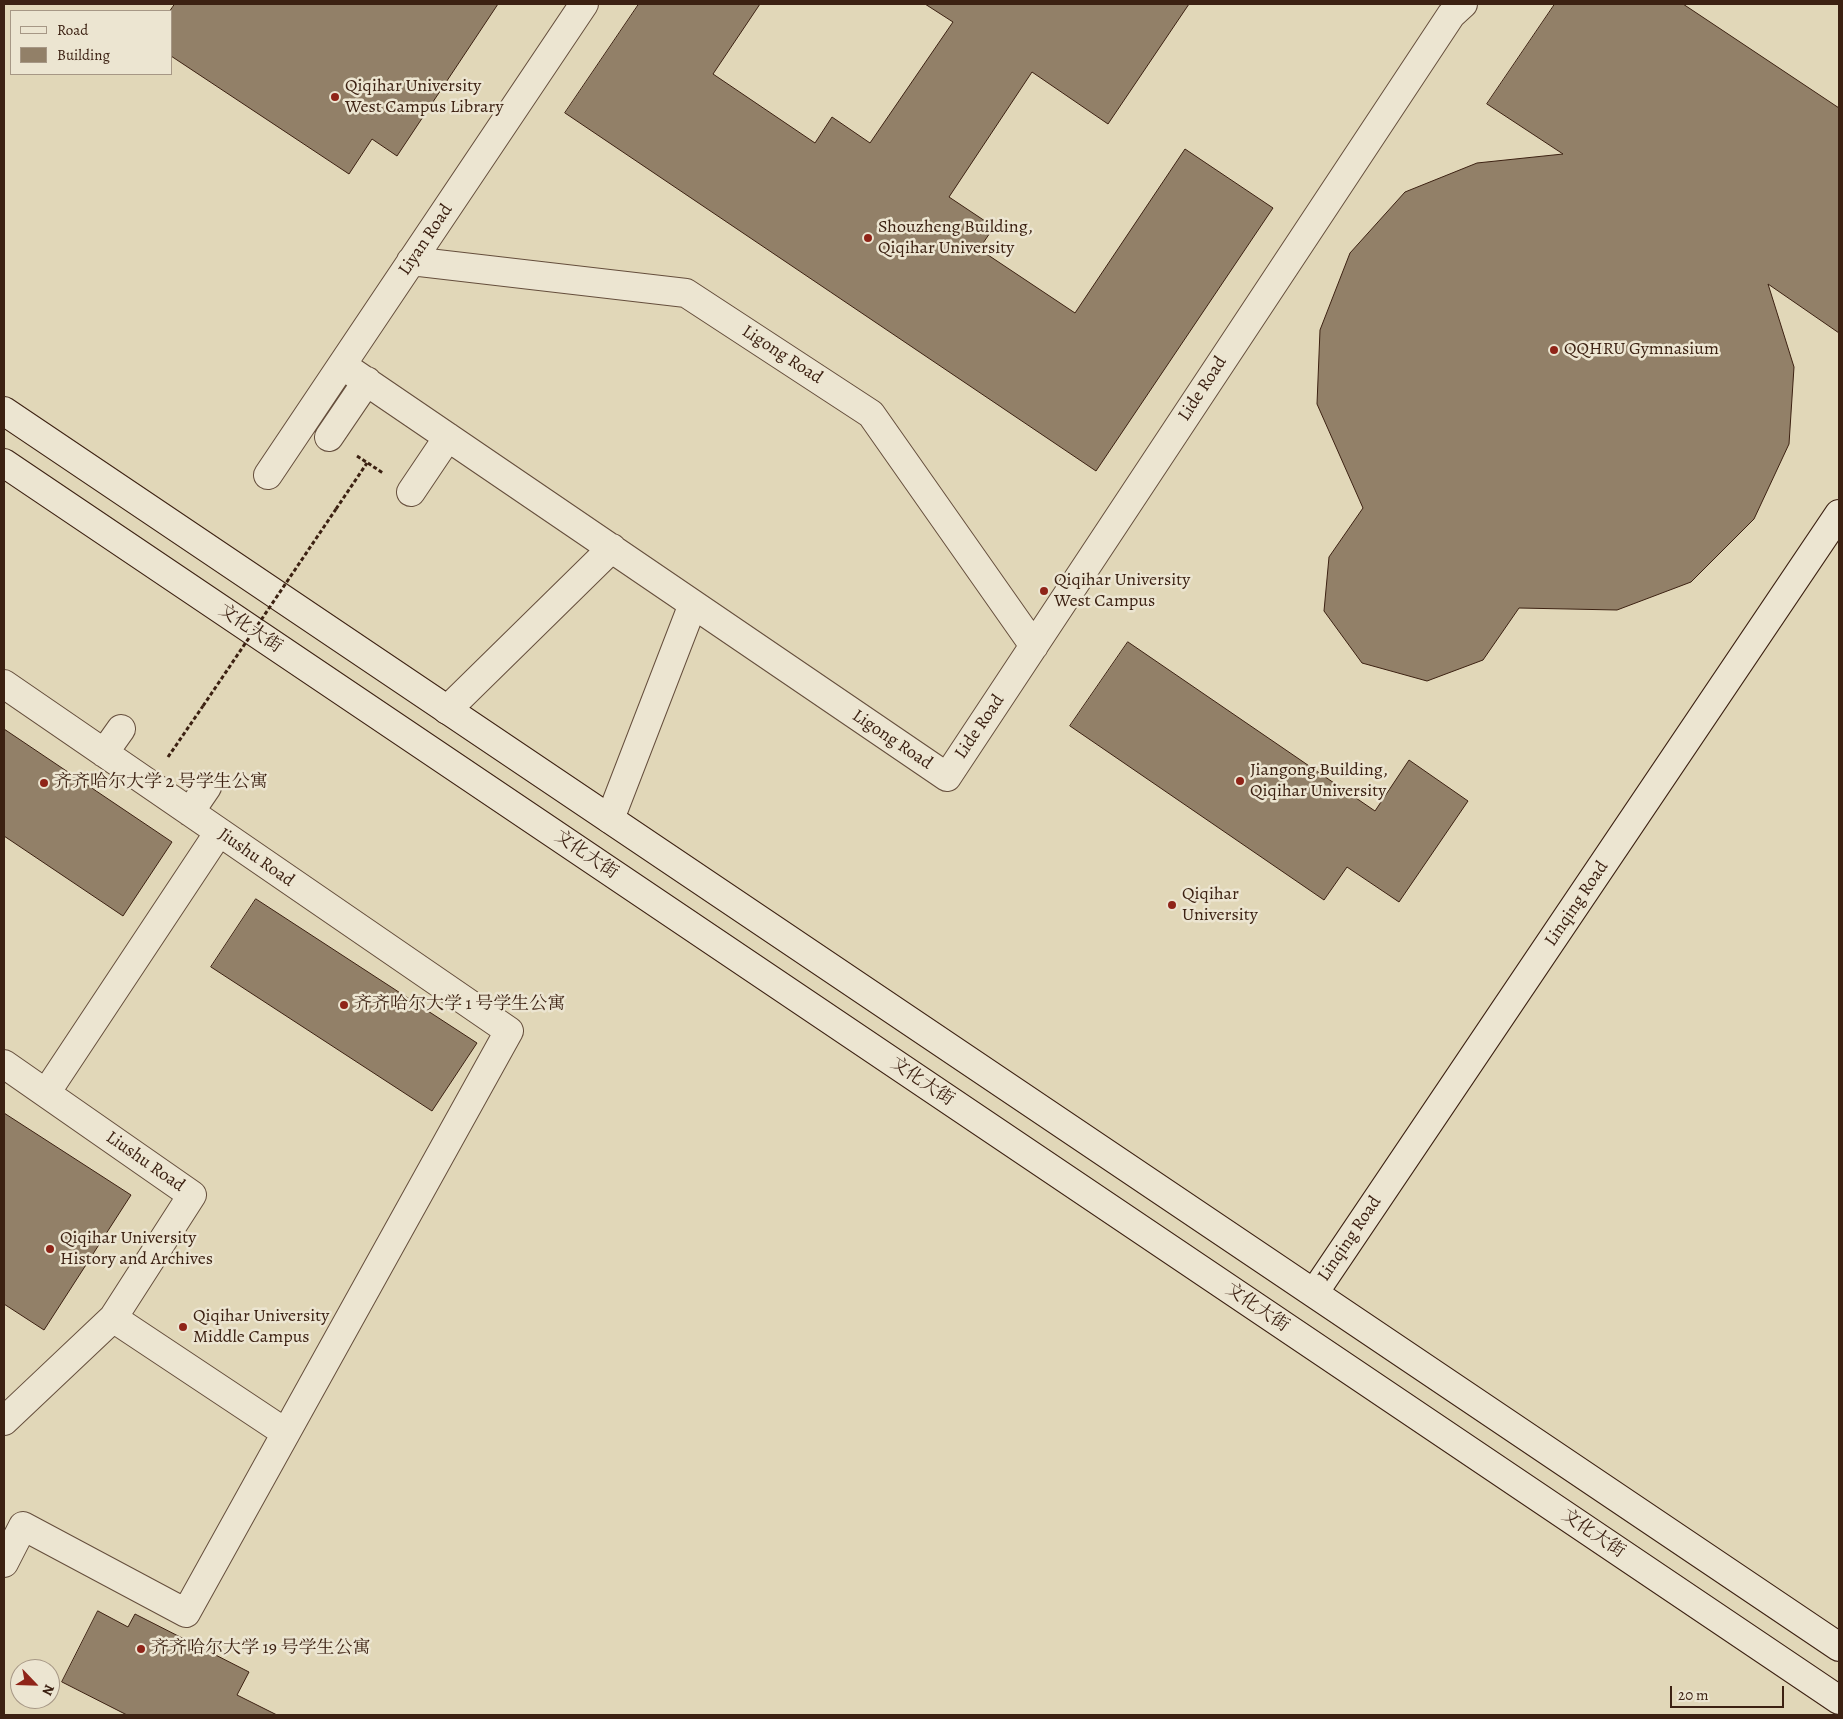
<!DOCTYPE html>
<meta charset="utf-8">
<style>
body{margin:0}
#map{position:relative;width:1843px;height:1719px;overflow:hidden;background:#e1d7b8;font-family:Alegreya,serif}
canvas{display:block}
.frame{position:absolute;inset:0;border:5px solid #3c2112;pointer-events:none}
.legend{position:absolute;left:10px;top:10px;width:162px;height:65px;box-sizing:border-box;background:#ece5d1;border:1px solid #a69785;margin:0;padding:6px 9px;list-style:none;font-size:15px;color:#3c2112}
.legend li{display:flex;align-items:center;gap:10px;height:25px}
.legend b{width:25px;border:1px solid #a69785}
.north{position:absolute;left:10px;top:1659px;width:50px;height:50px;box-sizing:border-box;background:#ece5d1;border:1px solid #a69785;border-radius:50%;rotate:114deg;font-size:14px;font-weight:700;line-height:20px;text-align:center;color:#3c2112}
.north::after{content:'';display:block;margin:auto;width:18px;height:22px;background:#8f2418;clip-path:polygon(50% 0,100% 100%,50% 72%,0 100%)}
.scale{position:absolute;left:1670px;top:1686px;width:114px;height:22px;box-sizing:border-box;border:2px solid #3c2112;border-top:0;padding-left:6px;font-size:15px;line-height:18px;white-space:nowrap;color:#3c2112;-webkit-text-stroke:4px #ece5d1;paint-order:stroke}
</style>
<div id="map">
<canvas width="1843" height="1719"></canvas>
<div class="frame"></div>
<ul class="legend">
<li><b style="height:6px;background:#ece5d1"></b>Road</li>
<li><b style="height:14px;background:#928068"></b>Building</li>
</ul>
<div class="north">N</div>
<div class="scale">20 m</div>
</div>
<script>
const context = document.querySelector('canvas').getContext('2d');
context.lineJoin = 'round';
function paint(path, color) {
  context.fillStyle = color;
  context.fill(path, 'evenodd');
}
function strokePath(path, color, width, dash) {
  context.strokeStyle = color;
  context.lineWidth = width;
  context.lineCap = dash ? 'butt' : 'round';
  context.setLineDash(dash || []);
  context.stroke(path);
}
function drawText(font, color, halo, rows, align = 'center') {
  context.font = font + ' Alegreya,"Noto Serif SC",serif';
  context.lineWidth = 5;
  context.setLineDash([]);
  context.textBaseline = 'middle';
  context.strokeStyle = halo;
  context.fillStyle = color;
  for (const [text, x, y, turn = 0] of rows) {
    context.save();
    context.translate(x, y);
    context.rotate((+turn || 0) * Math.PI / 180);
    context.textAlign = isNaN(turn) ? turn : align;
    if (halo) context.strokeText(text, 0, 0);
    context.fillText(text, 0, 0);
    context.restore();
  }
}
const building = new Path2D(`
 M175 4H498L397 156 372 139 349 174 171 56 170 11Z
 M639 4H760L713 74 815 143 832 117 870 143 953 22 925 4H1189L1108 124 1032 72 949 197 994 227 979 249 1075 313 1185 149 1273 208 1096 471 565 113Z
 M1555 4H1683L1839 108V333L1768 284 1794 367 1789 444 1754 519 1691 582 1617 610 1519 608 1483 660 1427 681 1362 663 1324 611 1329 557 1363 508 1317 404 1320 330 1350 253 1405 192 1477 163 1563 154 1487 104Z
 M1128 642 1375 811 1409 760 1468 801 1399 902 1347 867 1324 900 1070 726Z
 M4 729 172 842 123 916 4 836Z
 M256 899 477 1043 432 1111 211 967Z
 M4 1113 131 1195 44 1330 4 1304Z
 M98 1611 128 1627 135 1614 249 1672 237 1695 277 1715H127L62 1682Z`);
const path = new Path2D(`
 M357 456 383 473
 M336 509 367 463
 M168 757 203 706`);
const street = new Path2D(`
 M411 261 686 293 871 414 1034 646
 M342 365 947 777 1451 15 1463 4
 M329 437 367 381
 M268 475 584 4
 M411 492 448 437
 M4 684 509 1031 186 1613 23 1526 4 1563
 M447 710 612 548
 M104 753 121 729
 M190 812 207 787
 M610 819 693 604
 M4 1064 192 1195 113 1318 286 1433
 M46 1093 219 832
 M4 1421 113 1318`);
const secondary = new Path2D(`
 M4 411 1839 1647
 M4 463 1839 1700
 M1314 1293 1839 514`);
const pathBridge = new Path2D(`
 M203 706 336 509`);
const markers = [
 [335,97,5,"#8f2418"],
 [868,238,5,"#8f2418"],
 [1554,350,5,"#8f2418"],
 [1044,591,5,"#8f2418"],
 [1240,781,5,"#8f2418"],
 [44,783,5,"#8f2418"],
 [1172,905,5,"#8f2418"],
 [344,1005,5,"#8f2418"],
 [50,1249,5,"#8f2418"],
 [183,1327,5,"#8f2418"],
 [141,1649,5,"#8f2418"]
];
const poiNames = [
 ["Qiqihar University",345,87],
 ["West Campus Library",345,108],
 ["Shouzheng Building,",878,228],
 ["Qiqihar University",878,249],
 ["QQHRU Gymnasium",1564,350],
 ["Qiqihar University",1054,581],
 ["West Campus",1054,602],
 ["Jiangong Building,",1250,771],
 ["Qiqihar University",1250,792],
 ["齐齐哈尔大学 2 号学生公寓",54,783],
 ["Qiqihar",1182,895],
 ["University",1182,916],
 ["齐齐哈尔大学 1 号学生公寓",354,1005],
 ["Qiqihar University",60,1239],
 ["History and Archives",60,1260],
 ["Qiqihar University",193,1317],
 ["Middle Campus",193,1338],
 ["齐齐哈尔大学 19 号学生公寓",151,1649]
];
const streetNames = [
 ["Liyan Road",426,240,-56],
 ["Ligong Road",782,355,33],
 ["Lide Road",1203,389,-57],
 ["文化大街",250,629,34],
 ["Lide Road",980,727,-56],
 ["Ligong Road",892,740,34],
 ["文化大街",586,855,34],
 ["Jiushu Road",256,858,35],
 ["Linqing Road",1577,904,-56],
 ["文化大街",922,1082,34],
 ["Liushu Road",145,1162,35],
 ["Linqing Road",1350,1239,-56],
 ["文化大街",1257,1308,34],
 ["文化大街",1593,1534,34]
];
paint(building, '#928068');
strokePath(building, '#3c2112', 1);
strokePath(street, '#654e3c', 30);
strokePath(secondary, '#3c2112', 30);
strokePath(path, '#3c2112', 3, [4, 2.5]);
strokePath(street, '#ece5d1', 28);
strokePath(secondary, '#ece5d1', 28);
strokePath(pathBridge, '#3c2112', 3, [4, 2.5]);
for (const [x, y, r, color] of markers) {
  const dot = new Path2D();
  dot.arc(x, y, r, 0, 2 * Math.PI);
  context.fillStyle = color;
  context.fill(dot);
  strokePath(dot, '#ece5d1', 2);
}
drawText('18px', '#3c2112', '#ece5d1', poiNames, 'left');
drawText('18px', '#3c2112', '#ece5d1', streetNames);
</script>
